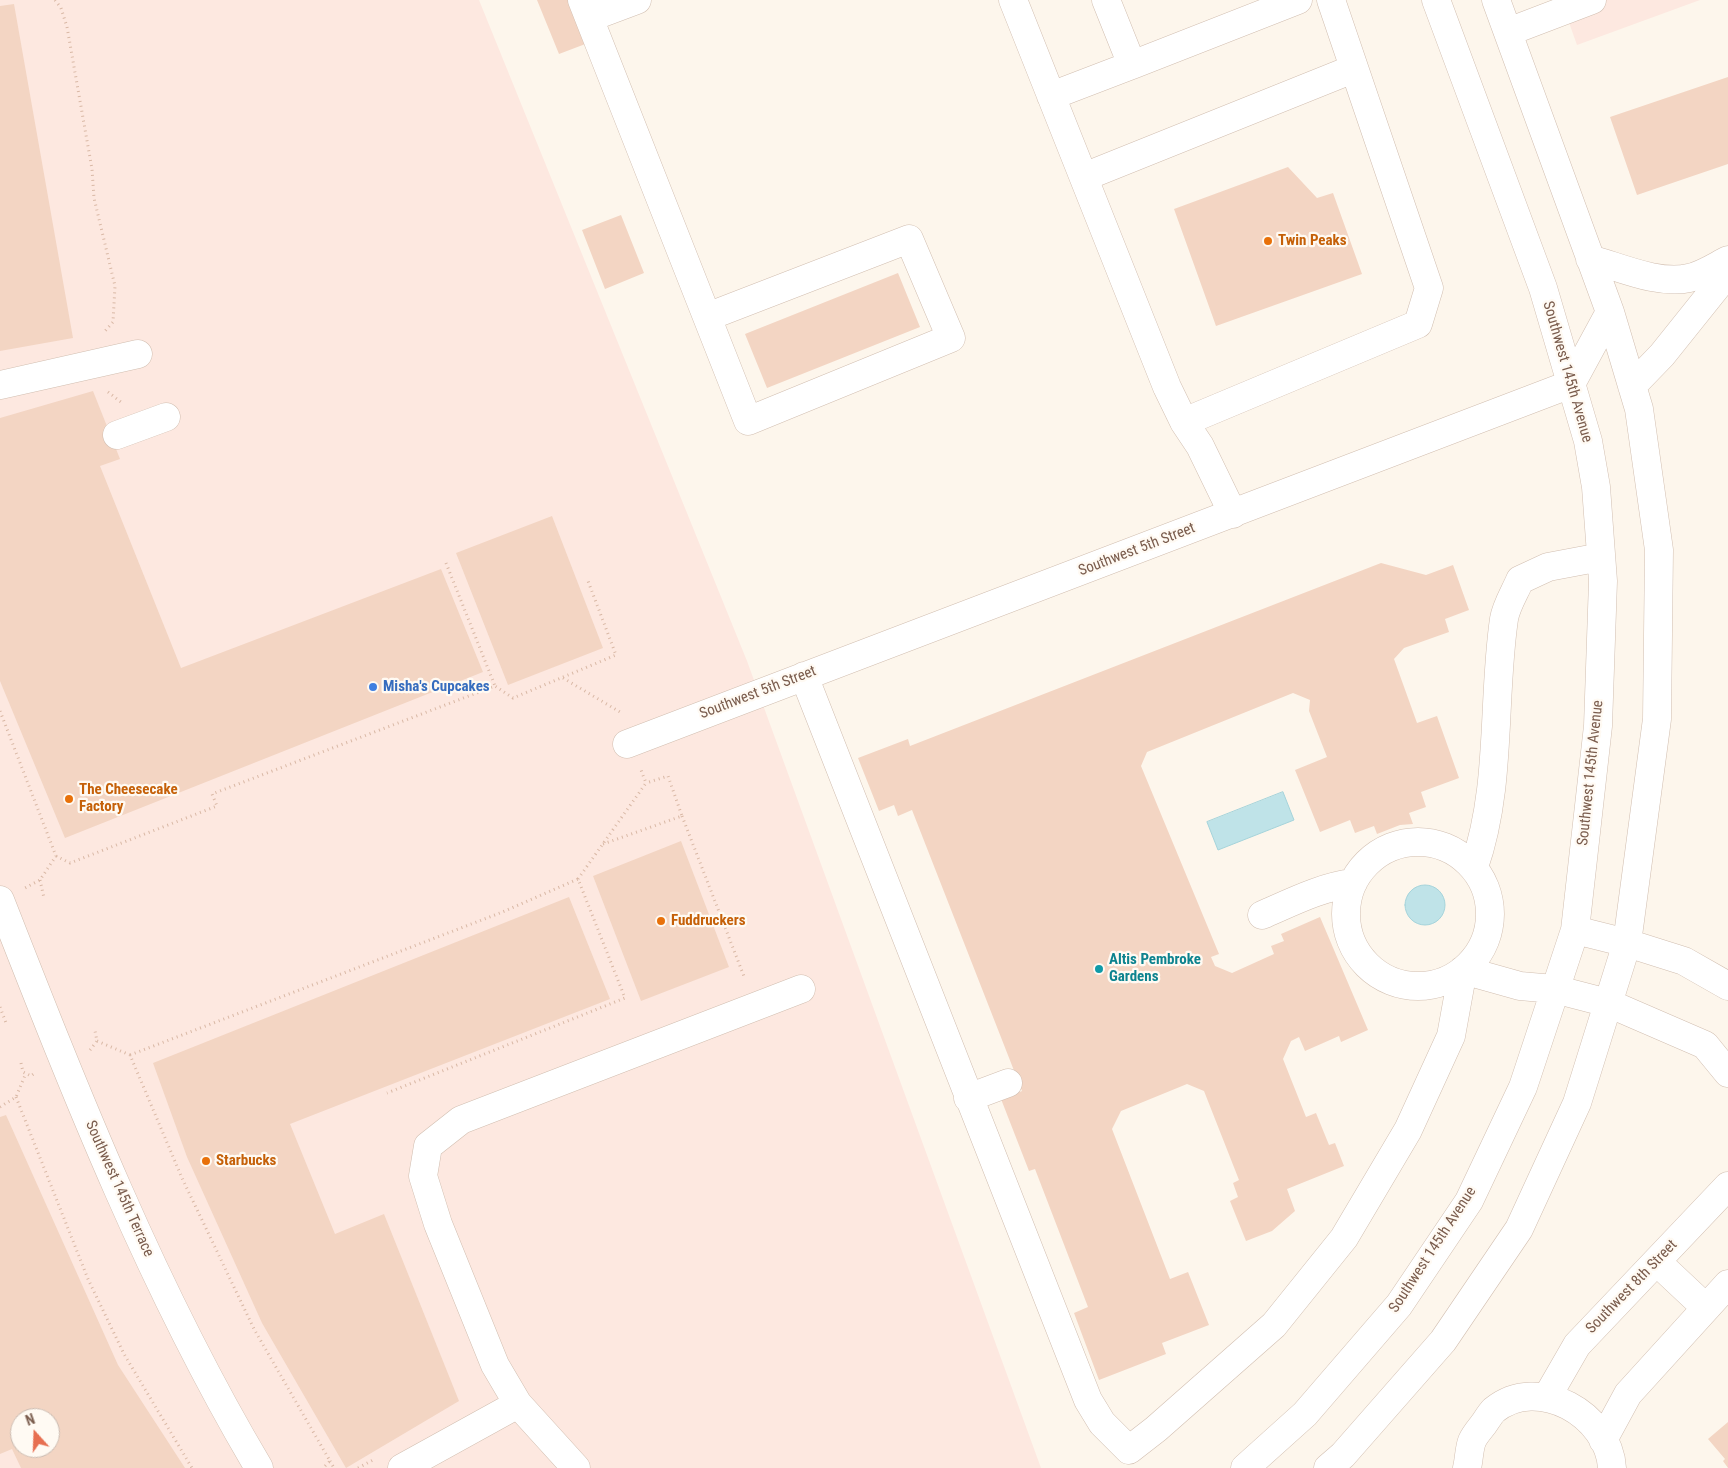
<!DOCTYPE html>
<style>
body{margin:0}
#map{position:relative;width:1728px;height:1468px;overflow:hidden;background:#fdf6ec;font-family:"Roboto Condensed",sans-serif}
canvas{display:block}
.north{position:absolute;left:10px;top:1408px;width:50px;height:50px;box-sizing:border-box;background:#fffaf3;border:1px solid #cabbb1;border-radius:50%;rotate:340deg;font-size:14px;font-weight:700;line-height:20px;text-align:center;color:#7a5c4d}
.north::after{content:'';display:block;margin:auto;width:18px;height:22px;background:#e76f51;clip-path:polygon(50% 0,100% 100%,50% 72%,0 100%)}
</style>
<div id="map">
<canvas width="1728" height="1468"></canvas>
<div class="north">N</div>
</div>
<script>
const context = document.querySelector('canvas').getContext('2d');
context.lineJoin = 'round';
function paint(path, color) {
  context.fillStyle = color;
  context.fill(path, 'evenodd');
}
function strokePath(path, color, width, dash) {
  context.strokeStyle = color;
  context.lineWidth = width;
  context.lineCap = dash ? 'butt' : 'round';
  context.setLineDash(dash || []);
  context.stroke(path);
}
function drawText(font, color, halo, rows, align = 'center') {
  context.font = font + ' "Roboto Condensed",sans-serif';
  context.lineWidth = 4.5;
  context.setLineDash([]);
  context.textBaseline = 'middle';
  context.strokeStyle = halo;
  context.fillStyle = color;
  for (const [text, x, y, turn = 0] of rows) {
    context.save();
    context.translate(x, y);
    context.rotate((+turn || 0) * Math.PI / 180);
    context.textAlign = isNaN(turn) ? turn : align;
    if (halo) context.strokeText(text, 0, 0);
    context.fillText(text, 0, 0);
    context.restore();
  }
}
const commercial = new Path2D(`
 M0 0H479L747 661 1041 1468H0ZM20 1418H50V1448H20Z
 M1561 0H1700L1577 45Z`);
const water = new Path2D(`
 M1283 792 1294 820 1218 850 1207 822Z
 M1405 905a20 20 0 1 1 40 0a20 20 0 1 1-40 0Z`);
const building = new Path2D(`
 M537 0H575L588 43 559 54Z
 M14 4 73 338 0 351V6Z
 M1728 77V164L1637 195 1610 117Z
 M1288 167 1317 198 1333 193 1362 274 1216 326 1174 209Z
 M621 215 644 273 605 289 582 230Z
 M898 273 920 327 767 388 745 334Z
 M93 391 120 459 100 466 181 668 441 569 483 672 65 838 0 681V418Z
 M552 516 603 648 508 685 456 553Z
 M1381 563 1426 575 1453 565 1469 610 1445 619 1449 632 1404 648 1394 659 1417 723 1437 716 1459 778 1421 792 1426 807 1409 813 1413 824 1400 825 1377 834 1374 826 1355 833 1350 820 1320 832 1295 770 1327 757 1309 711 1310 700 1293 693 1147 752 1141 766 1219 954 1211 957 1215 966 1232 973 1274 954 1271 946 1284 941 1281 934 1320 917 1368 1030 1341 1042 1339 1036 1305 1051 1299 1037 1291 1041 1283 1059 1306 1117 1316 1113 1329 1145 1335 1143 1344 1166 1287 1189 1295 1211 1272 1231 1246 1241 1230 1201 1238 1197 1233 1183 1239 1180 1204 1091 1187 1084 1121 1111 1112 1129 1170 1279 1188 1272 1209 1325 1162 1343 1166 1354 1099 1380 1074 1313 1088 1307 1035 1169 1029 1171 1001 1099 1022 1091 912 810 898 816 894 805 879 811 858 758 908 739 910 746Z
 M681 841 729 967 641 1001 593 876Z
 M569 897 610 999 290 1124 335 1234 384 1214 459 1401 346 1468 262 1323 187 1157 153 1063Z
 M6 1115 118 1365 185 1468H21L12 1449 0 1454V1117ZM20 1418H50V1448H20Z
 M1728 1422V1468L1723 1461 1725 1459 1708 1439Z`);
const path = new Path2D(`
 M55 0 61 8 67 27 92 169 94 198 115 286 113 322 105 331
 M108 392 121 402
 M446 563 495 686
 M563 678 620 712 621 715
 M0 711 56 856 40 880 25 888
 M682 816 745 979
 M603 844 682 816 668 776 646 783
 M56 856 70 863 217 806 212 794 495 686 513 698 616 655 588 581
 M578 879 646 783 641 770
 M40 880 44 898
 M0 1007 6 1023
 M97 1041 130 1055 182 1178 254 1329 330 1461 323 1468
 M90 1050 97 1041 95 1031
 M130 1055 500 913 578 879 625 998 387 1093
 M21 1063 23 1072 31 1076 36 1072
 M16 1097 88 1279 124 1354 192 1468
 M0 1107 16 1097 26 1073
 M330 1461 334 1468
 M358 1468 373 1460`);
const minor = new Path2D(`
 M582 0 748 421 951 338 909 239 707 317
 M1013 0 1167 387 1184 422 1200 446 1233 514
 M1106 0 1132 65 1298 0
 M589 18 637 0
 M1508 32 1592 0
 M1051 96 1132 65
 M1084 177 1353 69
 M1590 259C1620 267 1658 285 1689 278 1703 275 1716 266 1728 260
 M0 385 138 354
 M1632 386 1662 355 1722 280 1728 261
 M1184 422 1418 324 1429 288 1331 0
 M117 435 166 417
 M804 676 1088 1400 1102 1423 1129 1450 1156 1429 1274 1325 1344 1238 1408 1130 1451 1036 1463 970 1520 986 1554 989 1608 1003 1705 1045 1728 1073
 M627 744 1571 384 1610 312
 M1346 914a72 72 0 1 1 144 0a72 72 0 1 1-144 0Z
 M1474 867C1502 787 1492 701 1504 619 1506 606 1515 592 1520 580L1548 567 1601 557
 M0 900C76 1094 152 1288 259 1468
 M1262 915C1292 902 1321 887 1353 883
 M1575 930 1627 943 1684 961 1728 986
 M968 1098 1008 1083
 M1657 1262 1706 1308
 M1547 1397 1577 1345 1728 1186
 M1603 1440 1628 1394 1728 1284
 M402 1468 518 1404
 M576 1468 518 1404 495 1365 438 1224 423 1176 428 1146 461 1120 801 989
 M1245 1468 1305 1414 1399 1305 1469 1201 1523 1087 1575 930 1598 726 1603 581 1596 487 1588 441 1543 288 1436 0
 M1328 1468 1343 1455 1443 1341 1519 1229 1577 1103 1627 943 1657 719 1659 550 1639 409 1610 312 1496 0
 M1467 1468C1469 1460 1469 1449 1472 1441 1474 1436 1479 1430 1483 1425 1486 1421 1490 1414 1494 1410 1538 1374 1609 1415 1612 1468`);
const markers = [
 [1268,241,5,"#e8710a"],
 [373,687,5,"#3f7fe0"],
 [69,799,5,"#e8710a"],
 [661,921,5,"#e8710a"],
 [1099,969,5,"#0f9aa8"],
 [206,1161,5,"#e8710a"]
];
const foodNames = [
 ["Twin Peaks",1278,241],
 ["The Cheesecake",79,790],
 ["Factory",79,807],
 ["Fuddruckers",671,921],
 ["Starbucks",216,1161]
];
const streetNames = [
 ["Southwest 145th Avenue",1567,372,74],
 ["Southwest 5th Street",1137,550,-21],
 ["Southwest 5th Street",758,693,-21],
 ["Southwest 145th Avenue",1591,773,-84],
 ["Southwest 145th Terrace",119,1189,66],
 ["Southwest 145th Avenue",1433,1250,-57],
 ["Southwest 8th Street",1632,1287,-46]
];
const shopNames = [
 ["Misha's Cupcakes",383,687]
];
const cultureNames = [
 ["Altis Pembroke",1109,960],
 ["Gardens",1109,977]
];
paint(commercial, '#fde8e0');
paint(water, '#bfe3e8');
strokePath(water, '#a5d3da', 1);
paint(building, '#f3d5c3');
strokePath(minor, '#d1beb0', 29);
strokePath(path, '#d9b8a5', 3, [1, 4]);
strokePath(minor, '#fff', 28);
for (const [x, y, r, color] of markers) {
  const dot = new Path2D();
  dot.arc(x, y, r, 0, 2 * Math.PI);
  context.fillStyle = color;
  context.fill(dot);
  strokePath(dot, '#fffaf3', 2);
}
drawText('bold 15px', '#c56008', '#fffaf3', foodNames, 'left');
drawText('15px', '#7a5c4d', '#fffaf3', streetNames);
drawText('bold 15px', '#366cbe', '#fffaf3', shopNames, 'left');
drawText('bold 15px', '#0d838f', '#fffaf3', cultureNames, 'left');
</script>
